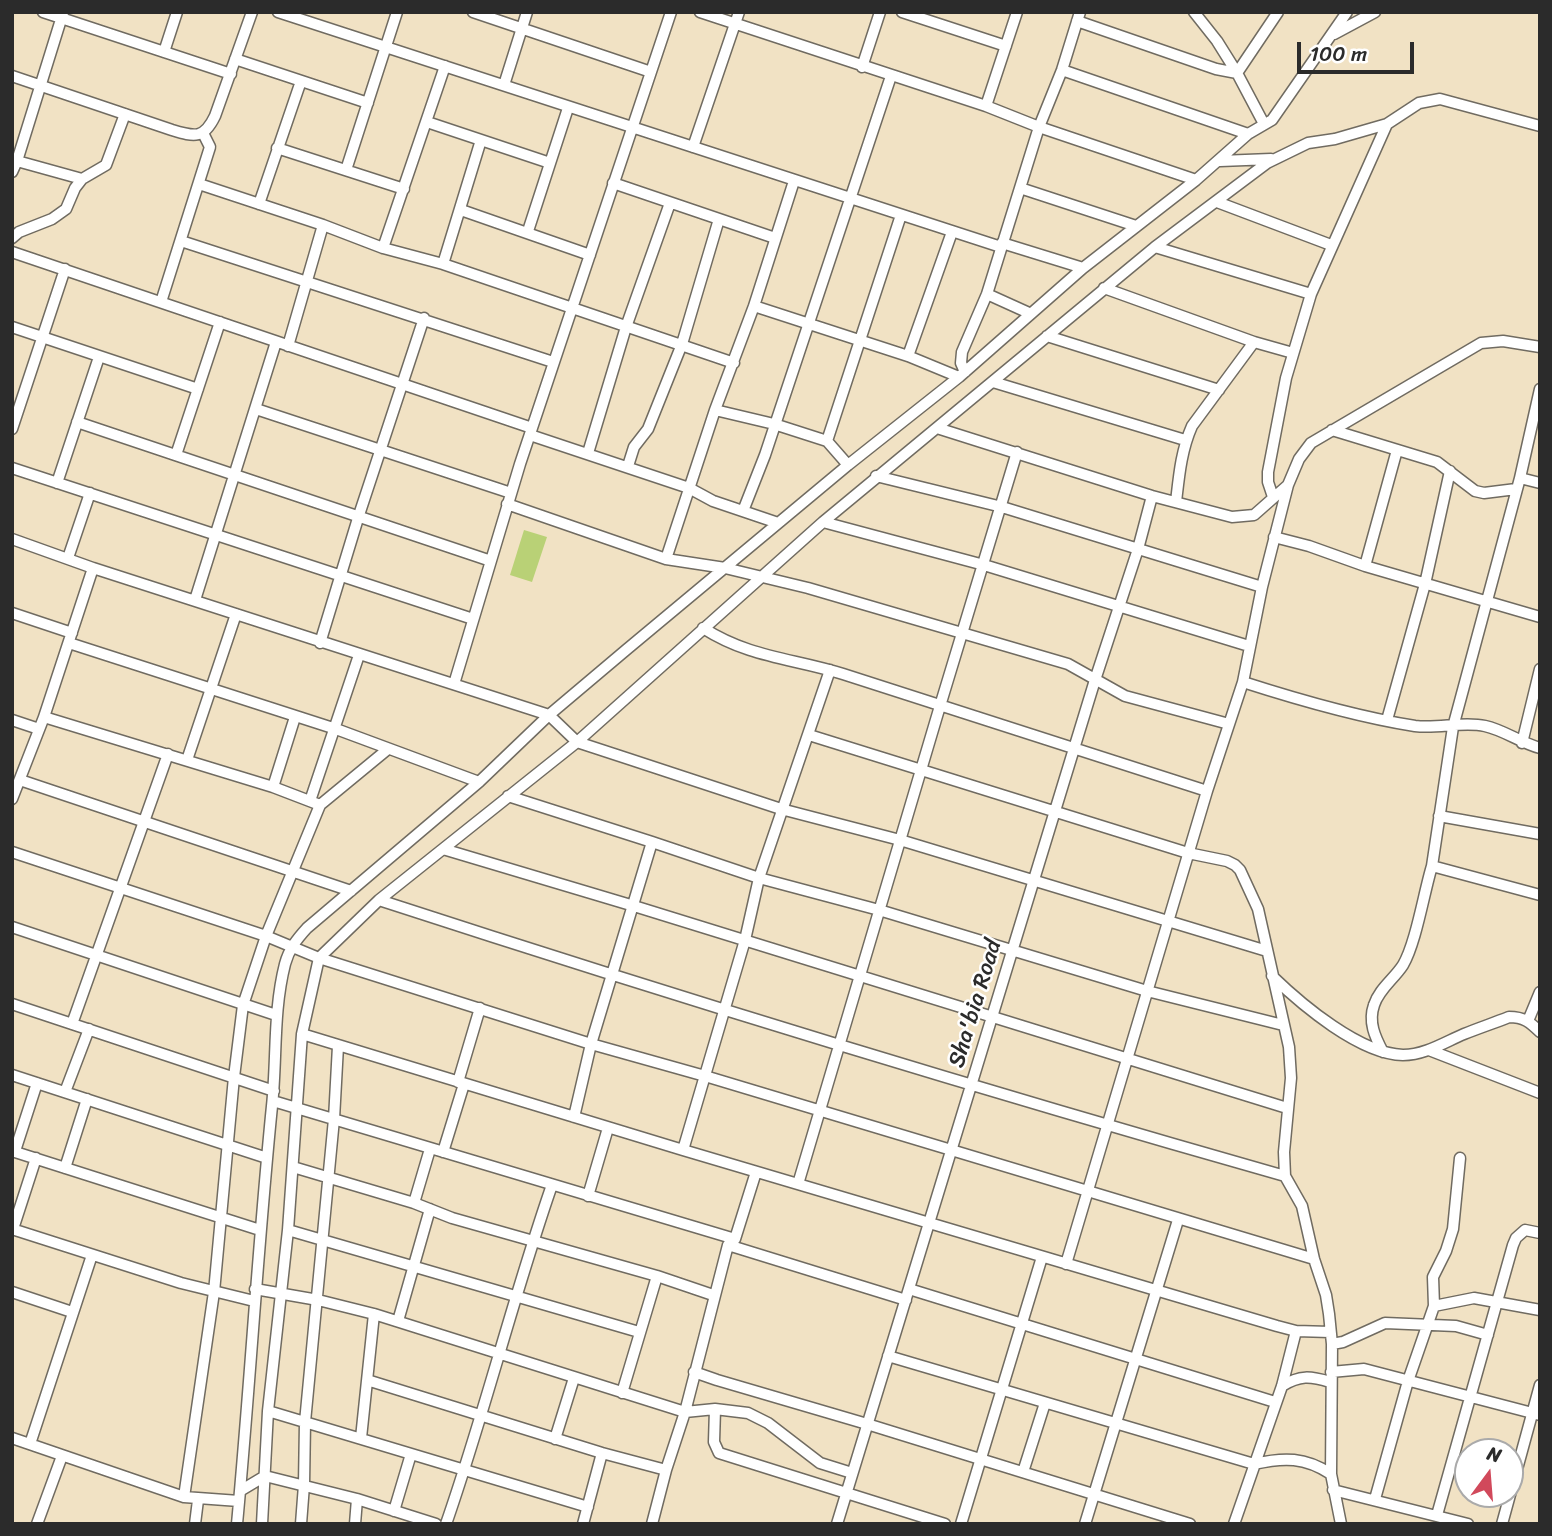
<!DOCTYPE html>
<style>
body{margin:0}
#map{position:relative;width:1552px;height:1536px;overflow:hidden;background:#f1e2c4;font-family:Sriracha,sans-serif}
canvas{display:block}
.frame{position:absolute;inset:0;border:14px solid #2b2b2b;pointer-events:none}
.north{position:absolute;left:1454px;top:1438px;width:70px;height:70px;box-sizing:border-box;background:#fff;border:2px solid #aaa;border-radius:50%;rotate:16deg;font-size:19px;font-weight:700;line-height:28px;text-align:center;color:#2b2b2b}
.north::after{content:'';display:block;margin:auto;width:24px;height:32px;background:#d1495b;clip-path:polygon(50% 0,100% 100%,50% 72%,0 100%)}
.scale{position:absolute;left:1297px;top:42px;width:117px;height:32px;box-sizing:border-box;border:4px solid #2b2b2b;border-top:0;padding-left:9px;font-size:21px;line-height:24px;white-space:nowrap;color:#2b2b2b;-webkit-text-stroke:5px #fff;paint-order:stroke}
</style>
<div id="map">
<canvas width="1552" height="1536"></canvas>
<div class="frame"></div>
<div class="north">N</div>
<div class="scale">100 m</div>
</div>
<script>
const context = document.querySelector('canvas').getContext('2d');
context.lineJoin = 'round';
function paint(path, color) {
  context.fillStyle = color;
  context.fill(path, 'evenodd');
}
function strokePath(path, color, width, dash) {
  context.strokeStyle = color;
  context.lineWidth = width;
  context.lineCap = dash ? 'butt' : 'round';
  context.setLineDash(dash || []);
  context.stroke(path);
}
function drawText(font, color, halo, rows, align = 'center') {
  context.font = font + ' Sriracha,sans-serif';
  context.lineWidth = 5;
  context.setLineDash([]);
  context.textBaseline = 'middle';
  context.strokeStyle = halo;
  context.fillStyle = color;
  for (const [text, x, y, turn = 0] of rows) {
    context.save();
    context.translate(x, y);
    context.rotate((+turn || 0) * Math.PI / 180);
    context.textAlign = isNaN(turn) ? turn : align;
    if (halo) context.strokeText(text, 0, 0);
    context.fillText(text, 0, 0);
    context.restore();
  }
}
const green = new Path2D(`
 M524 530 547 537 532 582 510 575Z`);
const minor = new Path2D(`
 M43 12 231 74
 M278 12 1001 247
 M473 12 651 72
 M700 12 986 106 1039 127 1196 180
 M902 12 1006 46
 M1077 21 1216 69 1237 73 1217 41 1194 12
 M1334 34 1375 12
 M164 52 177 12
 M235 59 368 103
 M862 67 880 12
 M1062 70 1248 134
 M12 76 172 130C195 137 204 139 215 116L252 12
 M504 85 527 12
 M986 106 1017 12
 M427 122 550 163
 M1264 124 1237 73 1278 12
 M693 147 739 12
 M277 148 404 189
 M17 161 63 13
 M1220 161 1271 159
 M346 170 397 12
 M12 172 17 161 82 179
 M613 183 775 238
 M199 184 323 225 383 248 443 264 734 363
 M1020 188 1136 226
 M1217 202 1331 245
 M259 204 301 81
 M461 210 590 255
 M528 231 568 108
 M12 238 19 232 52 219 66 209 75 188 82 179 106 165 125 114
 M181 241 553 362
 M1002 243 1083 268
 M1155 247 1311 294
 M383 248 445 66
 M12 252 532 428
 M443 264 481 140
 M1104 288 1254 342 1192 426C1181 451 1179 476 1176 502
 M987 294 1029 313
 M161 302 210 147 203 133
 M754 306 908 356 959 377
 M12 327 198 389
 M1047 336 1219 390
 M1254 342 1293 353
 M288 346 323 225
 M908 356 952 232
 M965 372 961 363 962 352 987 294 1039 127 1062 70 1080 12
 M993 382 1185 440
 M256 409 511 493
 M715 410 774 424 827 441 848 465
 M77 422 491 561
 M937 428 1152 496 1232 517 1254 515 1288 485
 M12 429 65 269
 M1332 430 1437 462 1475 491 1484 493 1516 489
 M530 435 689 488 713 501 778 523
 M827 441 901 215
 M588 453 626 327 670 203
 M176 455 220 322
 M628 466 634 447 648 429 682 344 719 219
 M12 468 473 619
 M876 476 1002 507 1262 587
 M1520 478 1540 483
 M57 483 99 357
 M1273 497 1268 482V472L1286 378 1311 294 1387 124
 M507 504 666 559 725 568 808 588 1068 664 1125 696 1229 724
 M743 511 765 455 891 76
 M823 522 984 565 1249 646
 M1274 537 1309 546 1365 566 1540 617
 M12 539 93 568 44 717 12 799
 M68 558 90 493
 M666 559 715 410 754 306 794 181
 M1365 566 1397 450
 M93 568 549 715 577 742 629 759 781 809 900 840 1267 951
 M195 600 276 342
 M12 613 72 633
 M703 628C750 658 792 658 843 674 964 713 1085 752 1207 791
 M69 643 336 729 479 782
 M320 643 359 515 424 318
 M1243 682C1299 700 1357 717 1415 726 1438 729 1463 721 1485 726 1504 730 1521 743 1540 748
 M454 684 520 464 671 12
 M44 717 273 787 320 805
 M12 720 39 729
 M1387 720 1425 584 1450 471
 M809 735 1188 853 1227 861 1235 865 1240 870 1258 909 1289 1047 1291 1078 1284 1152 1285 1176 1302 1206 1314 1259 1326 1295 1329 1314 1332 1344 1331 1474 1341 1524
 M1522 743 1540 669
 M187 760 236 614
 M20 780 351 891
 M273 787 295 717
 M508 796 652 842 759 878 879 910 1147 991 1283 1025
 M310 801 359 655
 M1439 816 1540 834
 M443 849 634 906 1287 1108
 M12 852 266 936 319 958 591 1044 705 1076 1314 1259
 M1432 866 1453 727 1520 478 1540 389
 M379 900C680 998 982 1090 1285 1176
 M12 927 276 1015
 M1272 976C1302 1005 1360 1054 1403 1055 1425 1055 1445 1042 1464 1034 1479 1028 1494 1023 1509 1017 1524 1017 1530 1022 1540 1032
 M12 1004 274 1091
 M1528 1021 1540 992
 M72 1024 168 754
 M302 1034 683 1150 1277 1326 1296 1331 1330 1332
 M1429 1050 1540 1093
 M1383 1052C1375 1037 1368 1022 1374 1005 1379 989 1394 979 1403 965 1416 943 1424 892 1432 866L1540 895
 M12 1075 267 1158
 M458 1082 480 1008
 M65 1092 89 1029
 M273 1101 735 1239
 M574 1117 591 1044 652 842
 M683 1150 745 940 759 878 830 670
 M12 1151 260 1230
 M15 1151 37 1083
 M443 1152 464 1084
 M293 1167 414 1203 452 1218 657 1276 713 1295
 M65 1168 87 1099
 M798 1184 940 706 1017 452
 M588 1196 608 1128
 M414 1203 430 1149
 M12 1229 181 1283 254 1301
 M13 1229 36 1158
 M288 1230 639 1332
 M728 1245 906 1300
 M1066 1264 1207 791 1243 682 1262 587 1288 485 1299 459 1311 443 1481 343 1503 341 1540 347
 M255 1289 318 1300 374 1314 685 1412 715 1409 748 1413 768 1423 820 1463 852 1473
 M909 1289 1275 1402
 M12 1292 72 1312
 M1434 1306 1474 1298 1540 1310
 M398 1321 430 1209
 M1332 1344 1343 1342 1385 1323 1456 1326 1488 1335
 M888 1356 1254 1464C1284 1457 1305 1457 1331 1474
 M694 1372 717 1380 867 1424 1190 1524
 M1331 1372 1364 1369 1540 1415
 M367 1380 602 1453 666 1470
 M1282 1386C1300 1375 1310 1376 1330 1382
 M622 1393 657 1276
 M715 1409 714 1442 719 1453 945 1524
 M268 1411 588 1507
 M12 1438 184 1497 239 1501
 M361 1438 374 1314
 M555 1439 574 1378
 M30 1444 92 1255
 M1023 1472 1045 1403
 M1333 1490 1468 1524
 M240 1491 265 1476 357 1499 436 1524
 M184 1497 214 1292 234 1077 243 1005 266 936 320 805 388 749
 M1375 1499 1408 1381 1434 1306 1433 1277 1446 1251 1453 1229 1460 1158
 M394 1511 411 1454
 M1437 1515 1513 1245 1516 1238 1525 1230 1540 1233
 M37 1524 62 1456
 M195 1524 198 1500
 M237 1524C250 1385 258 1245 272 1106 277 1058 273 1011 285 964 289 949 297 939 307 928L479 782 549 715 626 650 848 465 959 377 1083 268 1196 180 1248 134 1272 120 1347 12
 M262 1524 268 1411 288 1230 302 1034 319 958 379 900 577 742 823 522 1155 247 1267 163 1308 143 1335 139 1387 124 1419 103 1440 99 1540 126
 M301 1524 304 1485 305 1422 334 1119 338 1046
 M355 1524 357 1499
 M446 1524C485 1412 513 1297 552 1185
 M583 1524 602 1453
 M652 1524 666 1470 685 1412 728 1245 735 1239 756 1172
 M837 1524 1095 680 1138 549 1152 496
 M961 1524 1042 1257
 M1085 1524 1178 1220
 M1234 1524 1282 1386 1296 1331
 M1502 1524 1540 1385`);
const streetNames = [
 ["Sha'bia Road",976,1004,-73]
];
paint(green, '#b9d176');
strokePath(minor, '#706b61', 13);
strokePath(minor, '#fff', 10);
drawText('23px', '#2b2b2b', '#fff', streetNames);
</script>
